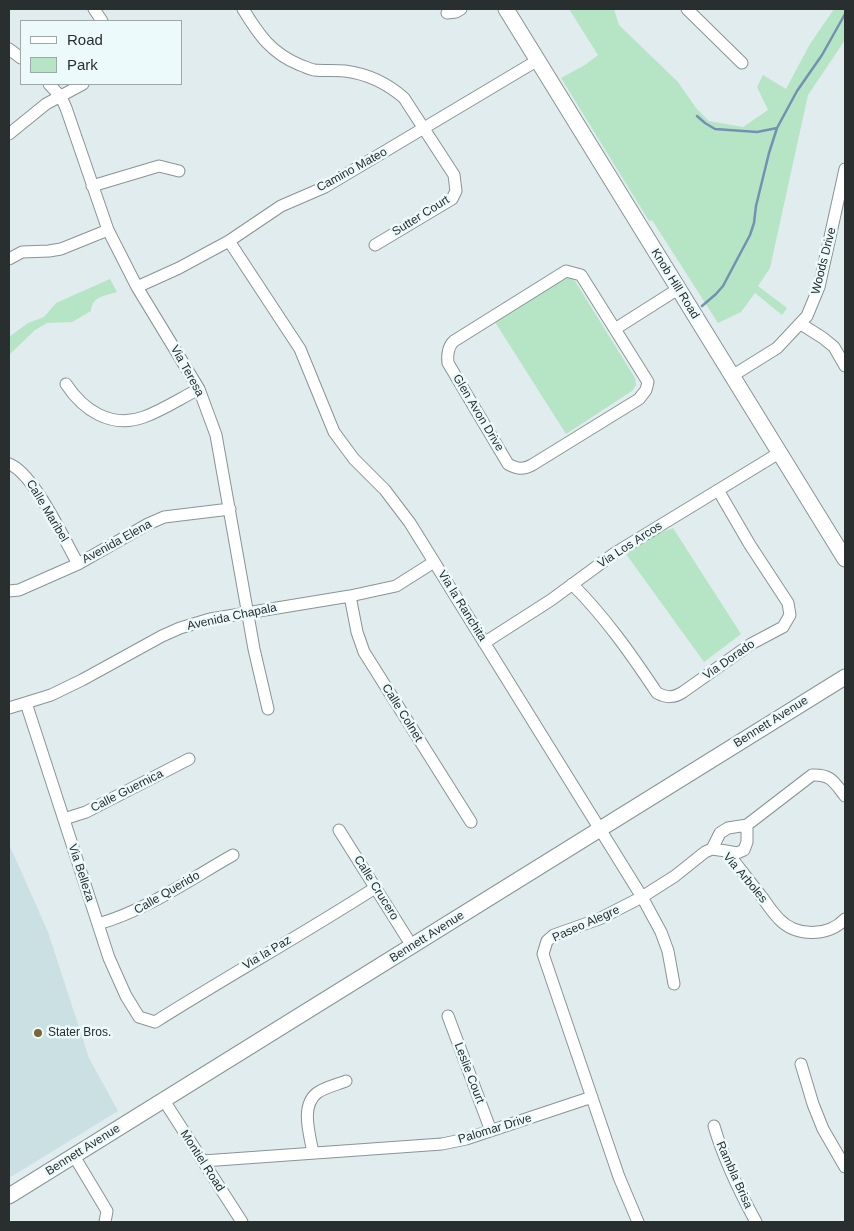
<!DOCTYPE html>
<style>
body{margin:0}
#map{position:relative;width:854px;height:1231px;overflow:hidden;background:#e0ecee;font-family:Helvetica,sans-serif}
canvas{display:block}
.frame{position:absolute;inset:0;border:10px solid #292e2e;pointer-events:none}
.legend{position:absolute;left:20px;top:20px;width:162px;height:65px;box-sizing:border-box;background:#edfafb;border:1px solid #9fa8a9;margin:0;padding:6px 9px;list-style:none;font-size:15px;color:#292e2e}
.legend li{display:flex;align-items:center;gap:10px;height:25px}
.legend b{width:25px;border:1px solid #9fa8a9}
</style>
<div id="map">
<canvas width="854" height="1231"></canvas>
<div class="frame"></div>
<ul class="legend">
<li><b style="height:6px;background:#fff"></b>Road</li>
<li><b style="height:14px;background:#b5e5c5"></b>Park</li>
</ul>
</div>
<script>
const context = document.querySelector('canvas').getContext('2d');
context.lineJoin = 'round';
function paint(path, color) {
  context.fillStyle = color;
  context.fill(path, 'evenodd');
}
function strokePath(path, color, width, dash) {
  context.strokeStyle = color;
  context.lineWidth = width;
  context.lineCap = dash ? 'butt' : 'round';
  context.setLineDash(dash || []);
  context.stroke(path);
}
function drawText(font, color, halo, rows, align = 'center') {
  context.font = font + ' Helvetica,sans-serif';
  context.lineWidth = 5;
  context.setLineDash([]);
  context.textBaseline = 'middle';
  context.strokeStyle = halo;
  context.fillStyle = color;
  for (const [text, x, y, turn = 0] of rows) {
    context.save();
    context.translate(x, y);
    context.rotate((+turn || 0) * Math.PI / 180);
    context.textAlign = isNaN(turn) ? turn : align;
    if (halo) context.strokeText(text, 0, 0);
    context.fillText(text, 0, 0);
    context.restore();
  }
}
const built = new Path2D(`
 M9 844 48 932 89 1058 118 1111 9 1178Z`);
const green = new Path2D(`
 M569 9H614L619 25 678 82 696 108 709 121 743 127 768 110 757 87 763 75 786 89 810 44 834 9H845V40L808 95 770 268 758 286 787 308 782 315 755 293 741 312 718 323 652 220 649 221 561 78 585 65 598 55Z
 M569 277 575 281 635 378 636 385 632 391 566 434 495 322 561 280Z
 M110 279 117 292C105 296 92 296 91 311L72 322 47 323 35 330 9 355V337L28 323 44 317 56 303Z
 M673 528 741 634 704 662 626 554 657 534Z`);
const stream = new Path2D(`
 M697 116 705 123 715 129 757 132 777 128
 M702 306 716 294 723 286 750 235 754 223 756 206 769 153 777 128 797 91 822 55 845 14`);
const street = new Path2D(`
 M94 9 102 21
 M243 9C259 35 271 53 300 65 304 66 309 69 314 70 324 71 335 70 345 71 368 74 387 83 404 98L454 175 456 191 452 199 375 245
 M687 9 742 63
 M447 13 456 12 461 9
 M9 49 21 58
 M49 84 61 97 66 108 108 230 137 287 199 389 216 435 254 649 268 709
 M9 134 46 104 83 84
 M92 186 159 166 179 171
 M229 241 300 349 334 432 354 459 385 490 410 523 642 897 661 932 668 951 674 984
 M9 259 22 252 49 251 61 249 108 230
 M566 271 581 275 648 382 646 390 639 399 532 465C523 470 517 469 508 464L448 363C447 356 448 346 454 341Z
 M137 287 179 268 229 241 281 206 325 187 538 60
 M801 324 823 338 834 347 845 366
 M615 329 678 289
 M732 376 777 348 807 316 819 287 845 169
 M66 384C83 410 111 429 144 417 163 410 181 398 199 389
 M9 464C33 472 65 541 78 564
 M572 584C605 617 631 654 657 693 667 698 674 698 683 692L751 644 783 627 790 615 788 603 750 545 718 490
 M9 591 19 590 78 564 148 524 164 517 230 509
 M350 596 357 632 364 652 471 822
 M484 643 551 600 615 553 779 453
 M26 703 109 958 126 996 139 1017 155 1022C228 976 303 934 375 888
 M9 708 51 695 82 680 162 636 180 628 210 619 350 596 396 586 434 562
 M845 796C834 782 831 774 812 775L747 825 728 828 720 833 712 849 726 851C738 866 750 882 762 897 767 904 772 912 779 919 796 937 828 937 845 919
 M64 819 86 812 189 759
 M339 830 412 946
 M726 851 737 853 744 850 747 842V825
 M98 924C147 910 189 880 233 855
 M448 1016 491 1131
 M801 1064 813 1104 823 1129 845 1167
 M163 1099 242 1222
 M714 1126C724 1160 739 1191 756 1222
 M313 1153C310 1135 300 1106 317 1093 325 1087 336 1085 346 1081
 M74 1156 107 1211 105 1222
 M203 1161 442 1144 466 1139 592 1097
 M638 1222 619 1177 543 954 547 941 554 935 599 919 642 897 675 876 705 852 712 849`);
const secondary = new Path2D(`
 M506 9 845 559
 M9 1196 845 677`);
const markers = [
 [38,1033,5,"#7d6435"]
];
const streetNames = [
 ["Camino Mateo",352,170,-29],
 ["Sutter Court",421,216,-32],
 ["Woods Drive",824,261,-76],
 ["Knob Hill Road",675,284,58],
 ["Via Teresa",187,371,61],
 ["Glen Avon Drive",478,413,59],
 ["Calle Maribel",47,511,59],
 ["Avenida Elena",117,542,-29],
 ["Via Los Arcos",630,545,-33],
 ["Via la Ranchita",462,606,58],
 ["Avenida Chapala",232,617,-12],
 ["Via Dorado",729,660,-35],
 ["Calle Colnet",402,713,58],
 ["Bennett Avenue",771,722,-32],
 ["Calle Guernica",127,791,-27],
 ["Via Belleza",81,873,72],
 ["Via Arboles",745,878,50],
 ["Calle Crucero",376,888,58],
 ["Calle Querido",167,893,-30],
 ["Paseo Alegre",586,924,-24],
 ["Bennett Avenue",427,937,-32],
 ["Via la Paz",267,953,-31],
 ["Leslie Court",469,1073,69],
 ["Palomar Drive",495,1129,-17],
 ["Bennett Avenue",83,1150,-32],
 ["Montiel Road",202,1161,57],
 ["Rambla Brisa",734,1175,66]
];
const poiNames = [
 ["Stater Bros.",48,1033]
];
paint(built, '#cbe0e2');
paint(green, '#b5e5c5');
strokePath(stream, '#7591b2', 2.5);
strokePath(street, '#899495', 13);
strokePath(secondary, '#899495', 17);
strokePath(street, '#fff', 11);
strokePath(secondary, '#fff', 15);
for (const [x, y, r, color] of markers) {
  const dot = new Path2D();
  dot.arc(x, y, r, 0, 2 * Math.PI);
  context.fillStyle = color;
  context.fill(dot);
  strokePath(dot, '#edfafb', 2);
}
drawText('12px', '#292e2e', '#edfafb', streetNames);
drawText('12px', '#292e2e', '#edfafb', poiNames, 'left');
</script>
